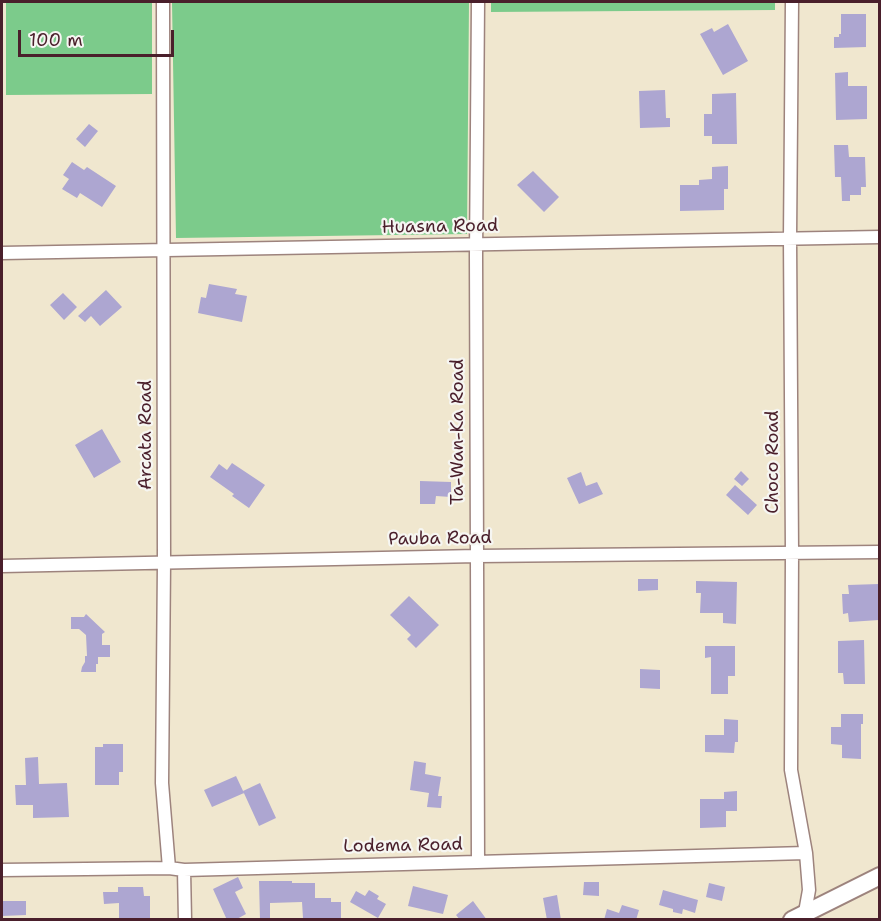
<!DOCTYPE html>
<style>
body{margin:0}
#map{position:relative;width:881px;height:921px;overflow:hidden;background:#f0e7cf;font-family:"Shantell Sans",sans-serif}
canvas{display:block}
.frame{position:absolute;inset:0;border:3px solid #4a1f2b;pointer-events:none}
.scale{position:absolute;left:18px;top:30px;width:156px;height:27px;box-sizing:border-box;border:3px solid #4a1f2b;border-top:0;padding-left:8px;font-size:18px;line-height:21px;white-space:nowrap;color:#4a1f2b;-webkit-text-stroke:4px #f6f6f2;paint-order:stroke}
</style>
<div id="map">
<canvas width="881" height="921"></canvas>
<div class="frame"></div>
<div class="scale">100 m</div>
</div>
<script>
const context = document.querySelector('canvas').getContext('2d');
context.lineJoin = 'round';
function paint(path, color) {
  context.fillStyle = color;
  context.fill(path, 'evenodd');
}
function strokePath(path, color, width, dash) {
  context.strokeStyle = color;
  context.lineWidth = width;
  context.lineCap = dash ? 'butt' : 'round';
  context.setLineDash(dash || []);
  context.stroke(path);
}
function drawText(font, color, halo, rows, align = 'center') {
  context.font = font + ' "Shantell Sans",sans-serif';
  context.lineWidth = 4.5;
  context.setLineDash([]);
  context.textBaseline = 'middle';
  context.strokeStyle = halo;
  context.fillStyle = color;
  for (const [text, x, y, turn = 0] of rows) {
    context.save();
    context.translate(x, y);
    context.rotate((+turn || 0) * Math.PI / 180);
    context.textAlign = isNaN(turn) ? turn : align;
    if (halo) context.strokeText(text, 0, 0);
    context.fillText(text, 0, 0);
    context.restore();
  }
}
const green = new Path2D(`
 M6 2H152V94L6 95Z
 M172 2H469L467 234 176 238Z
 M491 2H775V10L491 12Z`);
const building = new Path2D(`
 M841 14H866V47L834 48V37H839V34H841Z
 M728 24 748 61 723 75 700 34 712 28 714 32Z
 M848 72V86H867V119L836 120 835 73Z
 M665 90 666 118H670V127L640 128 639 91Z
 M736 93 737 144H712V136H704V114H712V94Z
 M89 124 98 131 85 147 76 139Z
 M834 145H848L849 157H865L866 187H861V195H850V201H842L841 177H835Z
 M72 162 84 170 87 167 116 186 102 207 80 193 77 198 62 189 69 179 63 175Z
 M728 166V189H724V210L680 211V185H699V180L712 179V167Z
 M533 171 559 197 544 212 517 185Z
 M209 284 237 289 235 294 247 296 242 322 198 313 201 297 206 298Z
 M106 290 122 307 100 326 91 316 85 322 78 316Z
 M63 293 77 307 64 320 50 305Z
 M102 429 121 462 94 478 75 445Z
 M232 463 265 485 249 508 232 496 234 494 210 477 219 464 227 470Z
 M741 471 749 479 742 486 734 479Z
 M581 472 586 486 597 482 603 494 579 504 567 478Z
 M420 481 451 482V497L436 496 435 504H420Z
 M735 485 757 505 748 515 726 495Z
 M638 579H658V590L638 591Z
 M696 581 737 582 736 624 723 623V613H700L701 593H696Z
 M879 584V620L849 622 848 613 843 614 842 594H849L848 585Z
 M409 596 439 625 416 648 407 639 411 635 390 615Z
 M86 614 105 632 102 634V645H110V657H98V664H96V672H81L82 667 85 662V656H87L86 635 79 629H71V617H84Z
 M864 640 865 684H844L843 673H838V641Z
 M705 646H735V676H728V694H711V657L705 658Z
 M640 669 660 670V689L640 688Z
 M841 714H863V724H861V759L842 758V745L831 744V727H841Z
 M724 719 738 720V742H735L734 753 705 752V735H724Z
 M103 744H123V772H119V785H95V747H103Z
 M38 757 39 784 67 783 69 817 33 818V805H16L15 785H26L25 758Z
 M414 761 426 763 425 774 441 777 438 796H442L441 808 427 807 429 793 410 790Z
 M236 776 244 793 212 807 204 790Z
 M260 783 276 818 259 826 243 791Z
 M737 791V811H726V827L700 828V799H724V792Z
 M238 877 243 888 235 892 246 914 235 920H227L213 889Z
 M259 881H292V883H315V898H331V902H341V918H303L302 902 270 903V920H260Z
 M584 882H599V896L583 895Z
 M709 883 725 887 722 901 706 897Z
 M413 886 448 895 443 914 408 906Z
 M118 887H143L144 896H150V918L119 919V903L104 904 103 892H118Z
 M369 890 379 896 377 899 386 904 378 918 350 902 356 891 365 896Z
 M663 890 698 900 695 913 683 909 682 914 673 912V909L659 905Z
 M557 895 561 920H547L543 898Z
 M2 901H26V915L2 916Z
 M473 901 487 920H460L456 915Z
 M622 905 639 910 636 920H604L607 909 619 913Z`);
const minor = new Path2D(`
 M163 2 164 563 162 783 169 868
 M478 2 476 255 478 862
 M792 2 790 238 792 553 791 770 806 853 809 890 804 918
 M2 253 880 237
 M2 566 477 556 880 552
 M2 870 169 868 184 870 806 853
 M184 870 185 920`);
const secondary = new Path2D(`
 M792 920 880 876`);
const streetNames = [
 ["Huasna Road",440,227,-1],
 ["Ta-Wan-Ka Road",458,432,-90],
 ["Arcata Road",146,435,-90],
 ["Choco Road",773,462,-90],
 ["Pauba Road",440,539,-1],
 ["Lodema Road",403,846,-1]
];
paint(green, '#7ccb8b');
paint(building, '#ada6d1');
strokePath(minor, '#9d837d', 15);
strokePath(secondary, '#9d837d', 20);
strokePath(minor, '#fff', 12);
strokePath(secondary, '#fff', 16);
drawText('18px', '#4a1f2b', '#f6f6f2', streetNames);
</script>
